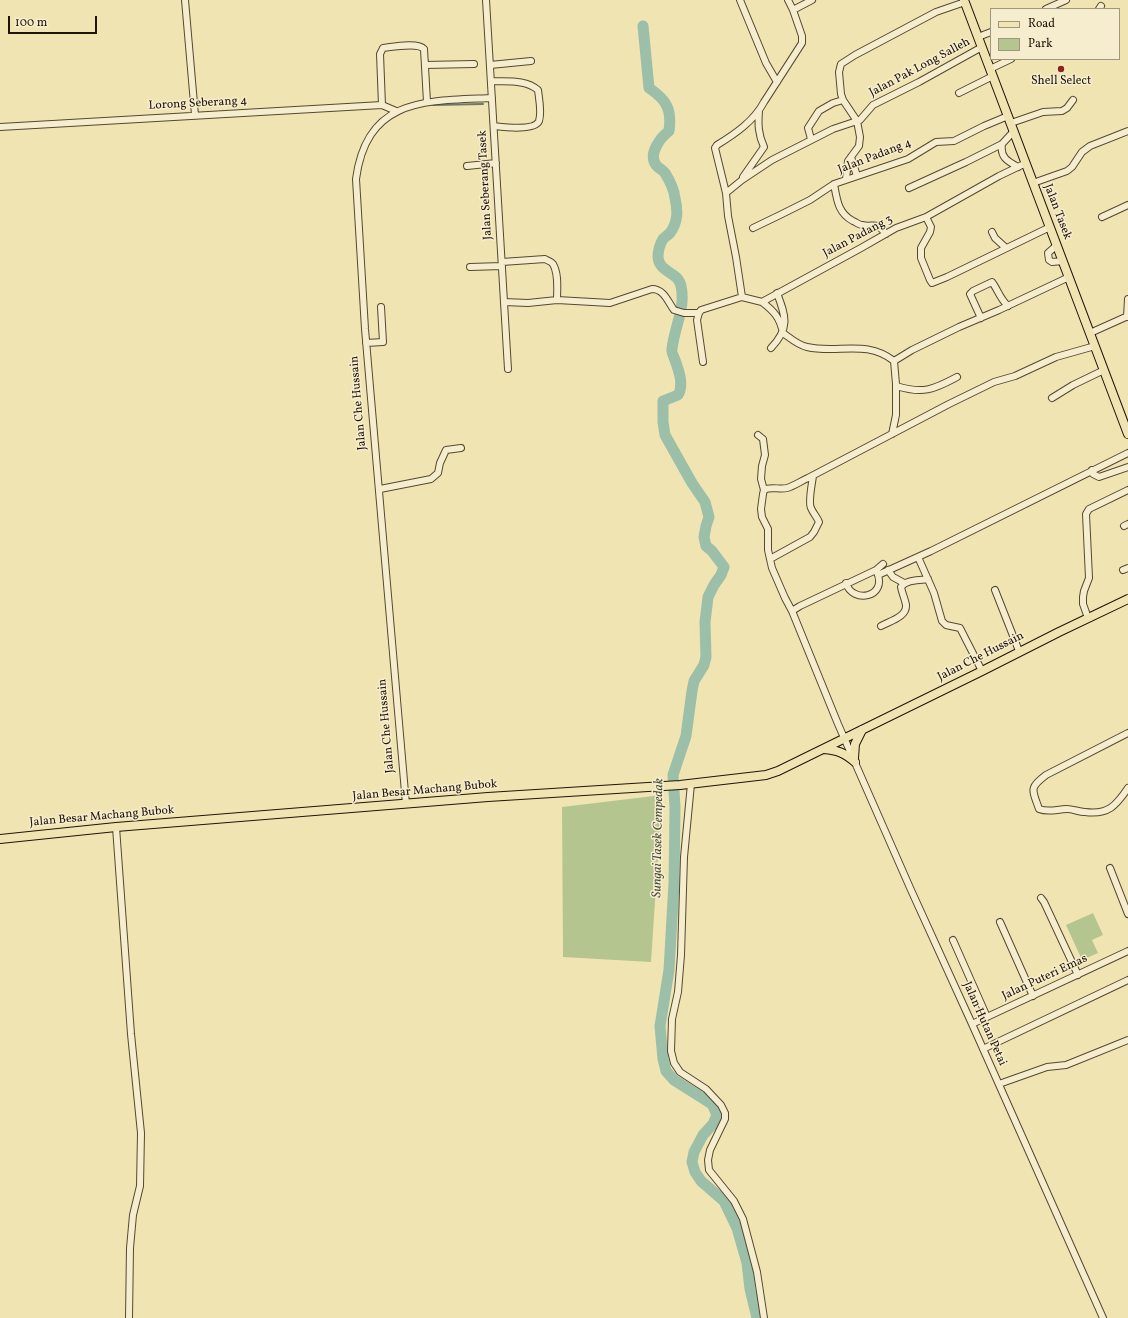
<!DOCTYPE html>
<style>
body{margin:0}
#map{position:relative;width:1128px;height:1318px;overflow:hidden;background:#f1e4b3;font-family:Vollkorn,serif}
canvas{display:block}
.legend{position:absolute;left:990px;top:8px;width:130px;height:52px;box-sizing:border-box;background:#f6edce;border:1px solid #a0967f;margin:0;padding:5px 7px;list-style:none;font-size:12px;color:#1f1408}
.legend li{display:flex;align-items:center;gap:8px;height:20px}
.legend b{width:20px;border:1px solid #a0967f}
.scale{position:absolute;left:8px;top:16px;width:89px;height:18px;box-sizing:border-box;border:2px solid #1f1408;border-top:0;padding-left:5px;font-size:12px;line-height:14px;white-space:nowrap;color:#1f1408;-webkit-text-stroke:3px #f6edce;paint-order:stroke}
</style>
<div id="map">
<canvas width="1128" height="1318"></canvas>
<ul class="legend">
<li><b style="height:5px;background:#f1e4b3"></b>Road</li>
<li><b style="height:11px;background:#b5c590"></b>Park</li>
</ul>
<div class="scale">100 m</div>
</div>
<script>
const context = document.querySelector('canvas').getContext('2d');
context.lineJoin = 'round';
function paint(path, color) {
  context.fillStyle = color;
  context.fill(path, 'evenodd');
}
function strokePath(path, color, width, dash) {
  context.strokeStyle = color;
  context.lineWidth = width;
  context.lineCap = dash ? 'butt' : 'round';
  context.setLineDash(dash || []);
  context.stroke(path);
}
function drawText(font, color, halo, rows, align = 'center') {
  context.font = font + ' Vollkorn,serif';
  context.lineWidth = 3;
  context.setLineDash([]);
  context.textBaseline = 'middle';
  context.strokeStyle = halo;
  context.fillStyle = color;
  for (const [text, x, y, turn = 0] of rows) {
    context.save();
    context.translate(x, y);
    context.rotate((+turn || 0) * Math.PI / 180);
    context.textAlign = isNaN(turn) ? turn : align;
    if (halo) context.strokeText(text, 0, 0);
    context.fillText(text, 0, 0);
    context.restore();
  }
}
const green = new Path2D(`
 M662 795 651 962 563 957 562 807Z
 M1093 913 1103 935 1092 940 1098 953 1082 960 1066 925Z`);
const stream = new Path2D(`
 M433 105 483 104`);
const river = new Path2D(`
 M643 26 649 88C667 100 672 110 669 131 660 138 648 154 656 165 658 168 663 170 665 173 670 181 674 189 675 198 678 211 678 222 670 233 668 235 665 237 663 239 660 244 658 251 658 257 659 273 678 271 681 286 686 308 674 328 672 349 671 352 674 357 675 360 679 371 684 385 678 395L663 401V422L665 435 692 483 705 502 709 517 706 526 704 537 706 546 712 551 724 567 721 575 714 585 708 597 705 622 706 657 704 665 694 681 692 691 686 736 673 775 675 807 674 883 669 970 660 1026 663 1059 666 1071 674 1080 712 1104 717 1115 713 1124 703 1135 694 1152 692 1162 695 1172 701 1181 724 1201 737 1228 747 1263 750 1289 757 1318`);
const minor = new Path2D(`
 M185 0 195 115
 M486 0 508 369
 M740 0 766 63 777 82
 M788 0 793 10
 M1046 9 1066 0
 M1099 9 1101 6
 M978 37 991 32
 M425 65 474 64
 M490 65 531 61
 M990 69 1011 59
 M491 81C507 82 525 79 538 90 539 99 542 112 539 121 535 131 503 127 494 126
 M959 93 993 76
 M382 105 380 54 383 48C392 47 418 42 424 49L427 102
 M1011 123 1043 112 1062 111 1067 108 1073 100
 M0 127 382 105 396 111
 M811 139 808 128 819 111 833 103 843 100
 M1002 144C1000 157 1007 161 1018 167
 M851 157 857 176
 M467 166 496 163
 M743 177 764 147C758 134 758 124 759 111
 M846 179 848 161 859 146 860 137 857 121 843 100 841 94 839 72 841 64 855 55 936 12 965 2
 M1033 183 1067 171 1072 167 1082 152 1090 146 1128 131
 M834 184C837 200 838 213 853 221 856 222 859 225 862 225 874 228 875 220 886 234
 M909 188 966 162 1002 144 1014 131
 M726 193 742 180 772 160 833 129 860 120 873 105 919 82 982 47
 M926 217 931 227 930 232 921 248V258L930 280 932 283 947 277 1050 227
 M1102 217 1128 205
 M753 228 780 215 810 200 834 184 908 159 936 142 954 141 984 126 1008 116
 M992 232 995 238 1006 248
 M1057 245 1048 253 1049 260 1052 262 1063 261
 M502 262 545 259C548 261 551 261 553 264 559 274 557 290 557 300
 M470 267 502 266
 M742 297 736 257 728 216 726 193 715 148 717 145C735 134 754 121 764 102L802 43V36L793 10 812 0
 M504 302 528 303 557 300 610 303 652 289C664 289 668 302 674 310L684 313H699
 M762 302C774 311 780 318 783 333 790 338 798 345 807 347 838 354 866 339 894 361
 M699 313 701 310 742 297 762 302 861 248 896 228 926 217 999 176 1026 163
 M699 313 697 320 703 362
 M1127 317 1128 299
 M981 318 970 294 973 291 992 282C998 290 1000 299 1008 306
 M1090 333 1128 316
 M366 343 383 342 381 307
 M771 348C790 328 786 317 777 293
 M896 386C923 394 933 390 957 377
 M1052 398 1073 385 1104 370
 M892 434 896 415V384L894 361 912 350 959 327 999 310 1069 277
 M758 435 763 439 765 455 762 466 761 479 764 490 763 494 761 509 762 517 768 529V550L772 568 785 598 792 611 838 724 911 890 972 1024 1103 1318
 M1092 470 1093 474 1099 477 1128 467
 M380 489 431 479 438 473 440 463 446 450 461 448
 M764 490C770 486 780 490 787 488 794 486 801 481 808 478L949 404 994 382 1015 376 1056 357 1095 346
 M1124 526 1128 524
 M918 557 934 593 942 621 946 625 960 628 982 671
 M770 559 810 537 814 532 819 522C817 517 813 513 811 508 808 502 812 484 813 476
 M888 570 893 577 904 583
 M1123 570 1128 568
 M878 575 931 551 1128 453
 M846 583C852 604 888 598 877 572
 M995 590 1019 651
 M792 611 800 606 876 570 883 564
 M1088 618 1083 604V597L1084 591 1089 578 1086 514 1089 509 1128 490
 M881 626C890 621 907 617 906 605 905 599 902 593 901 587 907 579 919 581 928 579
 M1128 733 1046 775C1029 788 1032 789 1039 809 1049 813 1057 809 1067 809 1073 809 1079 812 1085 812 1108 815 1116 806 1128 788
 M691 784 684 857 681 955 678 992 672 1019 671 1051 674 1063 680 1072 706 1089 721 1105 725 1113V1119L710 1150 708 1160 709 1170 734 1201 743 1219 757 1272 764 1318
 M406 804 365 329 356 179C367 97 426 101 492 98
 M116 827 131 1034 141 1133 140 1186 133 1215 130 1248 129 1318
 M1110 868 1128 914
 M1041 898 1044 902 1078 975
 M1000 922 1033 996
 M953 940 987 1017
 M972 1024 1128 951
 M983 1049 1128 980
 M999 1084 1047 1067 1066 1065 1128 1040`);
const major = new Path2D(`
 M964 0 1128 434
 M824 749C837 750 845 753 855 762
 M854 758 855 744 862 730
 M0 839 116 827 488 797 680 785 766 775 778 771 982 671 1059 632 1128 599`);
const markers = [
 [1061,69,4,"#8f2418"]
];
const streetNames = [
 ["Jalan Pak Long Salleh",920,68,-28],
 ["Lorong Seberang 4",198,104,-3],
 ["Jalan Padang 4",875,157,-21],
 ["Jalan Seberang Tasek",486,185,-93],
 ["Jalan Tasek",1057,212,69],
 ["Jalan Padang 3",858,237,-28],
 ["Jalan Che Hussain",359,403,-95],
 ["Jalan Che Hussain",981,657,-27],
 ["Jalan Che Hussain",387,726,-95],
 ["Jalan Besar Machang Bubok",425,791,-5],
 ["Jalan Besar Machang Bubok",102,817,-5],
 ["Jalan Puteri Emas",1045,978,-25],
 ["Jalan Hutan Petai",984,1024,66]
];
const poiNames = [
 ["Shell Select",1061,82]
];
const waterNames = [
 ["Sungai Tasek Cempedak",659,838,-89]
];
paint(green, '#b5c590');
strokePath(stream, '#697b68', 2);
strokePath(river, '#9bbfa8', 11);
strokePath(minor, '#544833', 8);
strokePath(major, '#1f1408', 10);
strokePath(minor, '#f6edce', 6);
strokePath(major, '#f1e4b3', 8);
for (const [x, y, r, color] of markers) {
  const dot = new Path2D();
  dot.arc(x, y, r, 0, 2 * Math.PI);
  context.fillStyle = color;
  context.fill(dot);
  strokePath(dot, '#f6edce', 1.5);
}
drawText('12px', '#1f1408', '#f6edce', streetNames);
drawText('12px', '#1f1408', '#f6edce', poiNames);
drawText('italic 13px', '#4a5040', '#f6edce', waterNames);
</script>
